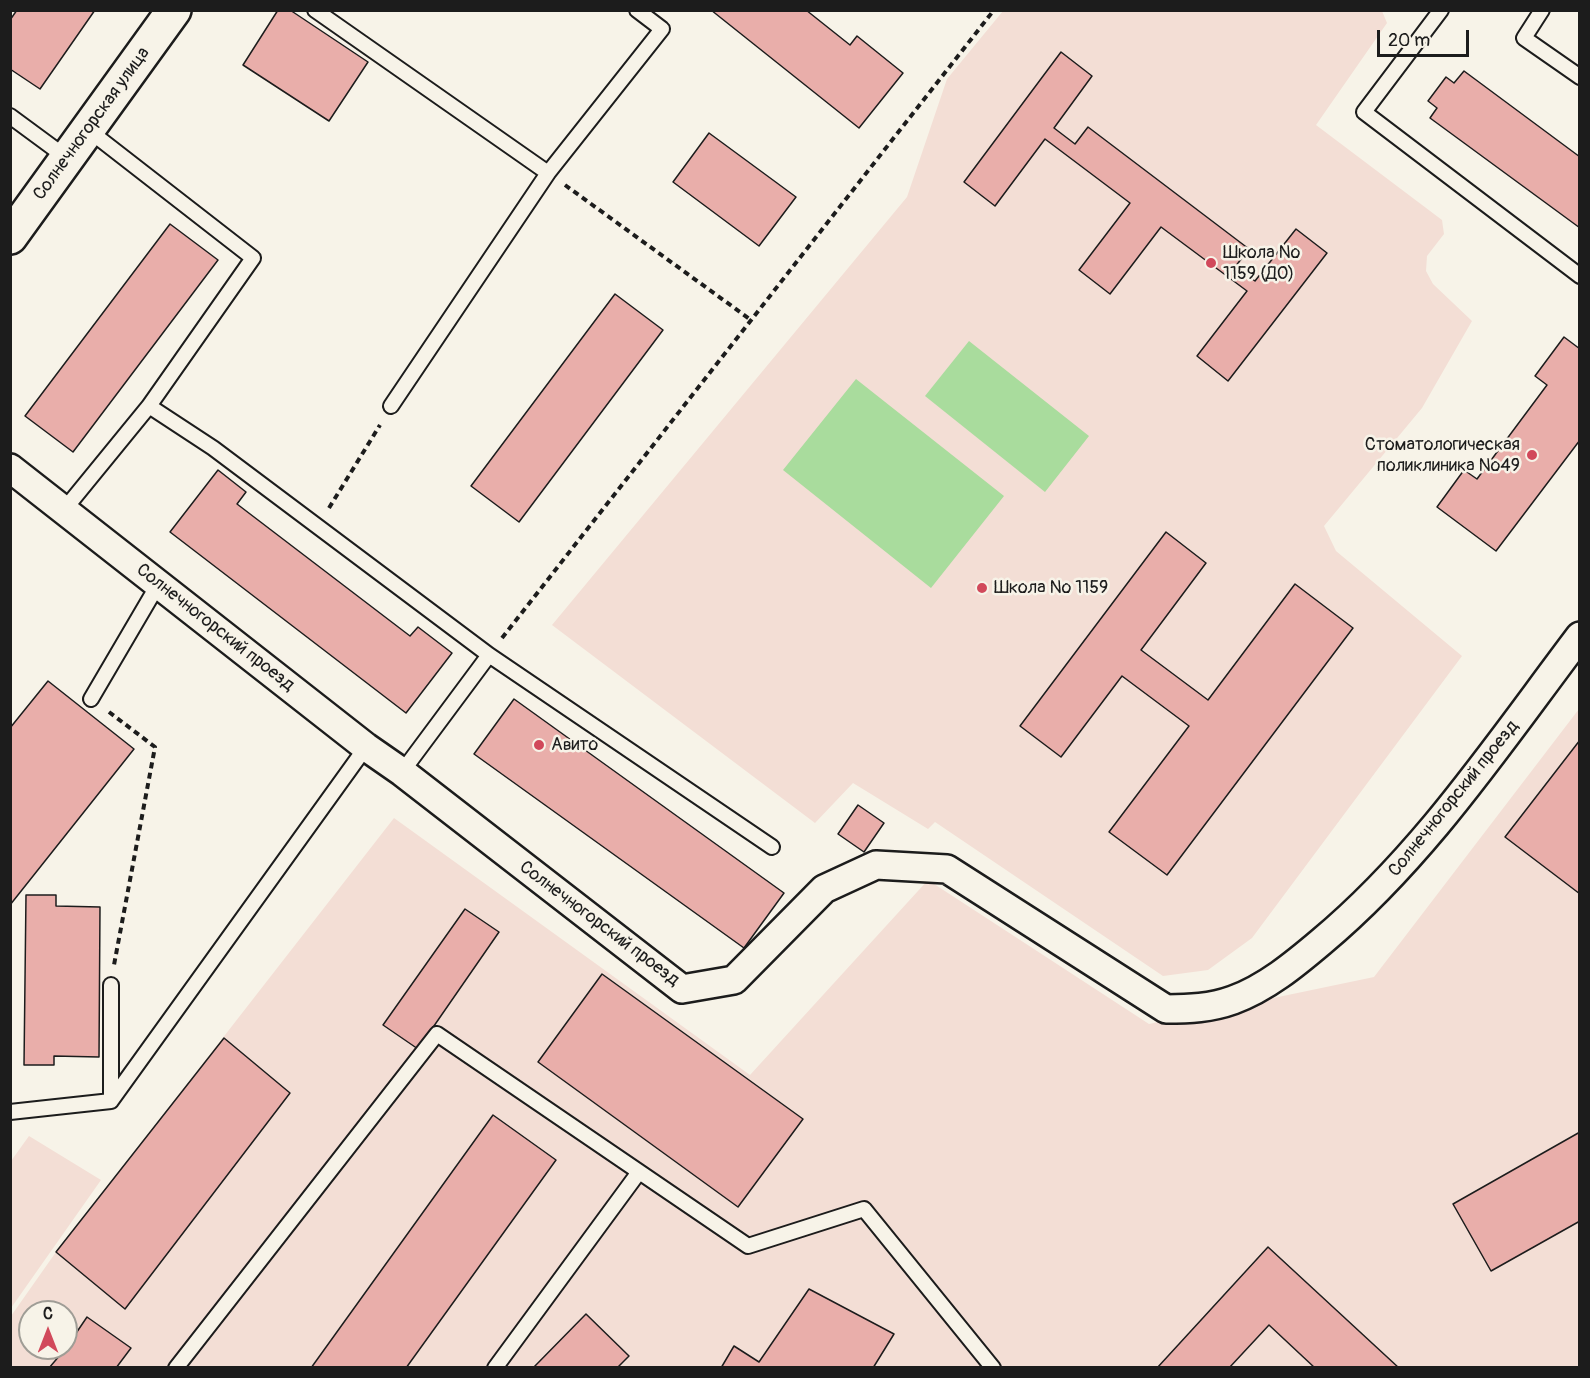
<!DOCTYPE html>
<meta charset="utf-8">
<style>
body{margin:0}
#map{position:relative;width:1590px;height:1378px;overflow:hidden;background:#f7f3e8;font-family:Pangolin,sans-serif}
canvas{display:block}
.frame{position:absolute;inset:0;border:12px solid #1c1c1c;pointer-events:none}
.north{position:absolute;left:18px;top:1300px;width:60px;height:60px;box-sizing:border-box;background:#f7f3e8;border:2px solid #9f9d96;border-radius:50%;rotate:0deg;font-size:16px;font-weight:700;line-height:24px;text-align:center;color:#1c1c1c}
.north::after{content:'';display:block;margin:auto;width:21px;height:27px;background:#d1495b;clip-path:polygon(50% 0,100% 100%,50% 72%,0 100%)}
.scale{position:absolute;left:1377px;top:30px;width:92px;height:27px;box-sizing:border-box;border:3px solid #1c1c1c;border-top:0;padding-left:8px;font-size:18px;line-height:21px;white-space:nowrap;color:#1c1c1c;-webkit-text-stroke:4px #f7f3e8;paint-order:stroke}
</style>
<div id="map">
<canvas width="1590" height="1378"></canvas>
<div class="frame"></div>
<div class="north">С</div>
<div class="scale">20 m</div>
</div>
<script>
const context = document.querySelector('canvas').getContext('2d');
context.lineJoin = 'round';
function paint(path, color) {
  context.fillStyle = color;
  context.fill(path, 'evenodd');
}
function strokePath(path, color, width, dash) {
  context.strokeStyle = color;
  context.lineWidth = width;
  context.lineCap = dash ? 'butt' : 'round';
  context.setLineDash(dash || []);
  context.stroke(path);
}
function drawText(font, color, halo, rows, align = 'center') {
  context.font = font + ' Pangolin,sans-serif';
  context.lineWidth = 5;
  context.setLineDash([]);
  context.textBaseline = 'middle';
  context.strokeStyle = halo;
  context.fillStyle = color;
  for (const [text, x, y, turn = 0] of rows) {
    context.save();
    context.translate(x, y);
    context.rotate((+turn || 0) * Math.PI / 180);
    context.textAlign = isNaN(turn) ? turn : align;
    if (halo) context.strokeText(text, 0, 0);
    context.fillText(text, 0, 0);
    context.restore();
  }
}
const built = new Path2D(`
 M1003 11H1382L1387 23 1316 125 1442 220 1444 234 1427 256 1426 271 1433 284 1472 321 1422 408 1324 526 1336 551 1462 656 1252 938 1208 970 1163 976 935 822 928 829 853 783 815 823 552 625 907 197 947 79Z
 M1579 709V1367L11 1368V1316L56 1252 394 818 750 1075 928 880 1149 1024 1374 977ZM30 1312H66V1348H30Z
 M29 1136 101 1180 11 1308V1161Z`);
const green = new Path2D(`
 M969 341 1089 436 1045 492 925 396Z
 M856 379 1004 496 931 588 783 470Z`);
const building = new Path2D(`
 M17 10H95L40 89 10 69V20Z
 M278 10H290L368 62 329 121 243 65Z
 M711 10H806L850 45 857 36 903 73 859 128Z
 M1061 52 1092 76 1054 128 1075 144 1088 127 1249 249 1235 267 1255 281 1296 229 1327 253 1228 381 1197 356 1247 291 1161 227 1110 294 1079 270 1130 203 1045 139 995 206 964 182Z
 M1464 71 1580 157V228L1430 118 1437 108 1428 101 1446 77 1454 83Z
 M709 133 796 197 759 246 673 182Z
 M170 224 218 260 73 452 25 416Z
 M615 294 663 330 519 522 471 486Z
 M1564 337 1580 349V440L1496 551 1437 507 1464 470 1477 479 1547 385 1535 376Z
 M218 470 246 492 237 504 410 636 418 627 452 653 406 713 170 532Z
 M1166 532 1206 563 1141 650 1208 700 1295 584 1353 628 1167 875 1109 832 1189 726 1122 676 1061 757 1020 726Z
 M48 681 134 749 10 905V728Z
 M514 699 784 893 744 948 474 754Z
 M1580 740V894L1505 837Z
 M858 805 884 823 864 852 838 834Z
 M26 895H56V906L100 907 99 1057 54 1056V1065H24Z
 M465 909 499 932 418 1049 383 1025Z
 M602 974 803 1119 738 1207 538 1062Z
 M224 1038 290 1093 125 1309 56 1252Z
 M493 1115 556 1160 406 1368H311Z
 M1580 1132V1221L1491 1271 1453 1204Z
 M1268 1247 1399 1368H1315L1269 1325 1229 1368H1157Z
 M809 1289 894 1334 873 1368H721L734 1346 759 1362Z
 M586 1314 629 1356 617 1368H533Z
 M87 1317 131 1348 116 1368H49L66 1348Z`);
const path = new Path2D(`
 M565 185 751 320
 M329 508 380 425
 M502 638 994 10
 M109 712 155 747 114 965`);
const service = new Path2D(`
 M315 10 548 173 662 29 637 10
 M1441 10 1364 112 1580 276
 M1542 10 1524 38 1580 77
 M10 116 67 158
 M87 129 253 258 149 406
 M391 406 548 173
 M64 510 149 406 213 448 489 655 772 847
 M91 699 159 583
 M402 772 489 655
 M111 985V1101L366 747
 M10 1112 111 1101
 M176 1368 437 1034 748 1246 864 1209 993 1368
 M495 1368 639 1172`);
const minor = new Path2D(`
 M10 468 366 747 402 772 682 989 734 980 824 889 876 865 947 869 1166 1009C1189 1009 1211 1008 1233 1000 1266 988 1295 964 1321 942 1424 856 1499 743 1580 636`);
const tertiary = new Path2D(`
 M10 237 174 10`);
const markers = [
 [1211,263,6,"#d1495b"],
 [1532,455,6,"#d1495b"],
 [982,588,6,"#d1495b"],
 [539,745,6,"#d1495b"]
];
const streetNames = [
 ["Солнечногорская улица",92,124,-54],
 ["Солнечногорский проезд",215,628,38],
 ["Солнечногорский проезд",1454,799,-51],
 ["Солнечногорский проезд",599,924,37]
];
const poiNames = [
 ["Школа №",1223,253],
 ["1159 (ДО)",1223,274],
 ["Стоматологическая",1520,445,"right"],
 ["поликлиника №49",1520,466,"right"],
 ["Школа № 1159",994,588],
 ["Авито",551,745]
];
paint(built, '#f3ded5');
paint(green, '#a9dc9d');
paint(building, '#e9aeaa');
strokePath(building, '#1c1c1c', 1.5);
strokePath(service, '#1c1c1c', 18);
strokePath(minor, '#1c1c1c', 32);
strokePath(tertiary, '#1c1c1c', 38);
strokePath(path, '#1c1c1c', 4, [6, 4.5]);
strokePath(service, '#f7f3e8', 14);
strokePath(minor, '#f7f3e8', 27);
strokePath(tertiary, '#f7f3e8', 33);
for (const [x, y, r, color] of markers) {
  const dot = new Path2D();
  dot.arc(x, y, r, 0, 2 * Math.PI);
  context.fillStyle = color;
  context.fill(dot);
  strokePath(dot, '#f7f3e8', 2);
}
drawText('18px', '#1c1c1c', '#f7f3e8', streetNames);
drawText('18px', '#1c1c1c', '#f7f3e8', poiNames, 'left');
</script>
